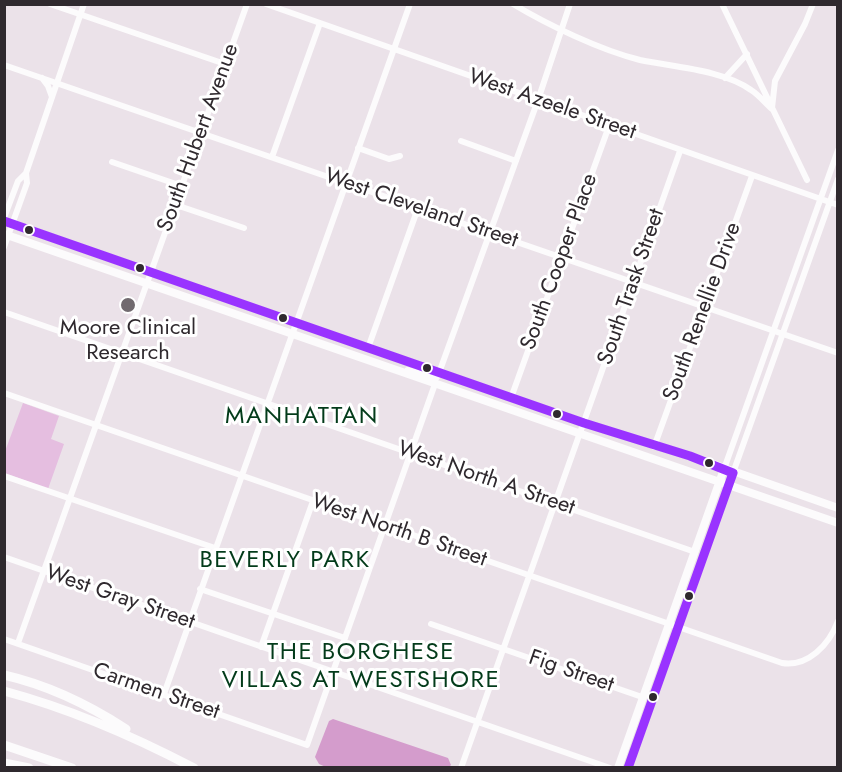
<!DOCTYPE html>
<style>
body{margin:0}
#map{position:relative;width:842px;height:772px;overflow:hidden;background:#ebe2e9;font-family:Jost,sans-serif}
canvas{display:block}
.frame{position:absolute;inset:0;border:6px solid #2f292e;pointer-events:none}
</style>
<div id="map">
<canvas width="842" height="772"></canvas>
<div class="frame"></div>
</div>
<script>
const context = document.querySelector('canvas').getContext('2d');
context.lineJoin = 'round';
function paint(path, color) {
  context.fillStyle = color;
  context.fill(path, 'evenodd');
}
function strokePath(path, color, width, dash) {
  context.strokeStyle = color;
  context.lineWidth = width;
  context.lineCap = dash ? 'butt' : 'round';
  context.setLineDash(dash || []);
  context.stroke(path);
}
function drawText(font, color, halo, rows, align = 'center') {
  context.font = font + ' Jost,sans-serif';
  context.lineWidth = 6;
  context.setLineDash([]);
  context.textBaseline = 'middle';
  context.strokeStyle = halo;
  context.fillStyle = color;
  for (const [text, x, y, turn = 0] of rows) {
    context.save();
    context.translate(x, y);
    context.rotate((+turn || 0) * Math.PI / 180);
    context.textAlign = isNaN(turn) ? turn : align;
    if (halo) context.strokeText(text, 0, 0);
    context.fillText(text, 0, 0);
    context.restore();
  }
}
const green = new Path2D(`
 M23 403 59 416 51 439 64 444 48 489 5 473 4 454Z`);
const water = new Path2D(`
 M333 719 448 758 451 765 449 767 328 768 319 764 315 757 329 721Z`);
const minor = new Path2D(`
 M50 4 225 64
 M266 4 838 205
 M513 4C548 25 600 50 640 60 673 67 724 70 751 90 759 95 765 103 772 109
 M722 4 807 180
 M4 65 838 353
 M42 78 48 86 52 97
 M725 78 747 54
 M772 108 775 81 805 24 813 4
 M461 141 516 161
 M358 148 389 159 400 156
 M272 157 320 23
 M112 162 176 184 182 207 244 228
 M4 218 18 181 26 173
 M4 247 27 183 26 173 84 4
 M4 312 695 552
 M368 348 418 208
 M439 373 538 100 570 4
 M4 393 782 663C808 667 829 645 838 621
 M511 398 609 126
 M654 447 752 176
 M724 469 838 150
 M733 473 838 179
 M4 476 215 548
 M4 557 610 768
 M200 589 345 638
 M431 624 642 697
 M4 639 307 745 435 384
 M18 643 247 4
 M261 647 313 501
 M164 694 410 4
 M461 768 680 151`);
const major = new Path2D(`
 M4 221 584 423 690 456 838 508
 M4 234 838 523
 M408 371 435 378 439 373
 M618 768 724 469
 M628 768 733 473`);
const highway = new Path2D(`
 M4 675C48 685 89 705 126 729
 M4 691C71 709 133 736 194 768
 M4 745 72 768
 M4 763 29 768`);
const bus1 = new Path2D(`
 M4 221 584 423 690 456 733 473 628 768`);
const markers = [
 [29,230,5,"#2f292e"],
 [140,268,5,"#2f292e"],
 [128,305,8,"#716a6f"],
 [283,318,5,"#2f292e"],
 [427,368,5,"#2f292e"],
 [557,414,5,"#2f292e"],
 [709,463,5,"#2f292e"],
 [689,596,5,"#2f292e"],
 [653,697,5,"#2f292e"]
];
const streetNames = [
 ["West Azeele Street",552,105,19],
 ["South Hubert Avenue",199,138,-70],
 ["West Cleveland Street",421,209,19],
 ["South Cooper Place",560,262,-70],
 ["South Trask Street",632,287,-71],
 ["South Renellie Drive",703,312,-70],
 ["West North A Street",486,479,19],
 ["West North B Street",399,531,19],
 ["West Gray Street",120,598,19],
 ["Fig Street",571,672,19],
 ["Carmen Street",156,692,19]
];
const poiNames = [
 ["Moore Clinical",128,329],
 ["Research",128,354]
];
const neighbourhoodNames = [
 ["MANHATTAN",302,417],
 ["BEVERLY PARK",285,561],
 ["THE BORGHESE",361,653],
 ["VILLAS AT WESTSHORE",361,681]
];
paint(green, '#e5bee0');
paint(water, '#d49ccc');
strokePath(minor, '#fcfbfc', 6);
strokePath(major, '#fcfbfc', 8);
strokePath(highway, '#fcfbfc', 9);
strokePath(bus1, '#93f', 9);
for (const [x, y, r, color] of markers) {
  const dot = new Path2D();
  dot.arc(x, y, r, 0, 2 * Math.PI);
  context.fillStyle = color;
  context.fill(dot);
  strokePath(dot, '#fff', 2);
}
drawText('22px', '#2f292e', '#fff', streetNames);
drawText('22px', '#2f292e', '#fff', poiNames);
context.letterSpacing = '1.5px';
drawText('24px', '#033b1a', '#fff', neighbourhoodNames);
context.letterSpacing = '0px';
</script>
